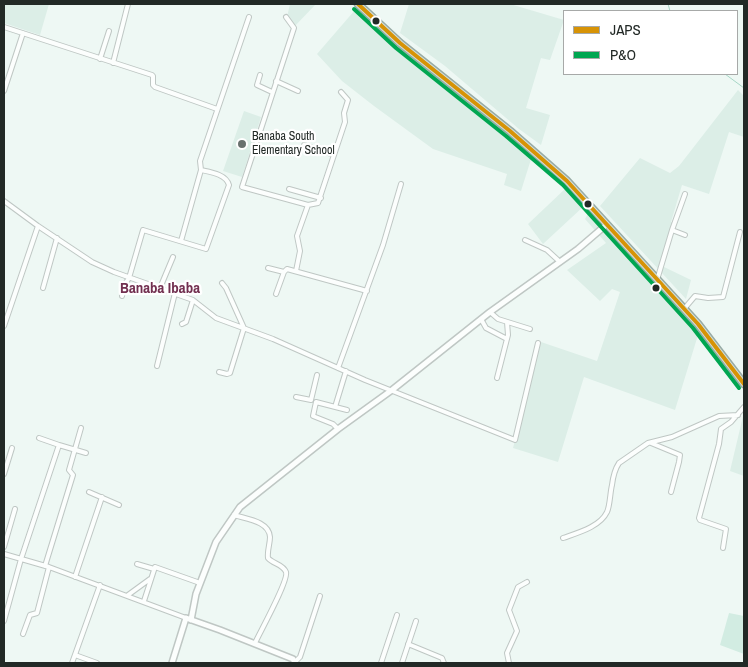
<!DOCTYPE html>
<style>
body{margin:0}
#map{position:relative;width:748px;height:667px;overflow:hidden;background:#eef8f4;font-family:"Archivo Narrow",sans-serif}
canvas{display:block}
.frame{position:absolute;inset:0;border:5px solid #222926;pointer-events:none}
.legend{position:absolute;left:563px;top:10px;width:175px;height:65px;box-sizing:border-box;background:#fff;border:1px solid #a7a9a8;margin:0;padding:6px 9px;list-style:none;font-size:15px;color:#222926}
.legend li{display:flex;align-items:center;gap:10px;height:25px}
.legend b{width:25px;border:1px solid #a7a9a8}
</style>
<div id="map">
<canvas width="748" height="667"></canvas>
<div class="frame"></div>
<ul class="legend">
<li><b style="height:6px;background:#d79306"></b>JAPS</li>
<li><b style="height:6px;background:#00a651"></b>P&amp;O</li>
</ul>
</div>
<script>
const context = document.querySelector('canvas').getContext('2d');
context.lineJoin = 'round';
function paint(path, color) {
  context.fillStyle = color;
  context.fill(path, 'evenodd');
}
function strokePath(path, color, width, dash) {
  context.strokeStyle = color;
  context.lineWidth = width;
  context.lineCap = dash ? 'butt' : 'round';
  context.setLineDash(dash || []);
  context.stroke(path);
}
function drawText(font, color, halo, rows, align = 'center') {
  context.font = font + ' "Archivo Narrow",sans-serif';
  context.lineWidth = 4.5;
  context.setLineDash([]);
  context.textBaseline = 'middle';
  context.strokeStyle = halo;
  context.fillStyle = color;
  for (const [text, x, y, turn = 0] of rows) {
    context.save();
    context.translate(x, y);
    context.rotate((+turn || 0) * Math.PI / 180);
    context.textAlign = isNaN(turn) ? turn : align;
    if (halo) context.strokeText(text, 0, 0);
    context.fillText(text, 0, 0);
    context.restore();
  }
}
const built = new Path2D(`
 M4 4H49L40 35 4 23Z
 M290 4H316L294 27 287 17Z
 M409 4H510L564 20 550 60 541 58 526 108 550 115 541 145 519 129 445 66 400 33Z
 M355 10 396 47 532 156 521 191 504 185 507 174 433 149 374 106 342 81 329 67 317 54Z
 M738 90 744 96V137L729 132 709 194 682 185 671 222 674 223 662 266 691 280 686 299 600 206 640 158 670 173 679 166Z
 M244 111 261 117 242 177 223 171Z
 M566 188 584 206 543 244 528 224Z
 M589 212 698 335 675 410 584 377 558 462 513 448 541 342 597 361 620 292 612 289 600 301 567 270 606 243 585 219Z
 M744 412V476L730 471Z`);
const green = new Path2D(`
 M729 613 744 616V654L720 645Z`);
const stream = new Path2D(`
 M668 4 670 11
 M725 74 744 88`);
const minor = new Path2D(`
 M286 17 294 28 242 187 308 205 318 203 345 122 344 113 348 100 341 92
 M4 27 152 75 153 76V85L155 87 217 109
 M100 59 109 31
 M113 63 128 4
 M260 75 257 85 272 92
 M276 81 298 91
 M4 91 23 33
 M304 145 334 155
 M289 189 321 198
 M4 201 38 226 92 262 114 272 193 300 216 318 273 339 365 380 515 440 538 343
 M672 230 685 235
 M525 240 547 250 560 262
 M181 241 201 170 200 161 249 17
 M268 268 284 272
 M296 271 300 251 297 236 308 205
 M657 280 672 230 685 194
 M43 288 57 238
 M160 288 173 257
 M276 294 284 272 287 269 367 291
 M122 296 125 284 129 278 143 230 206 249 229 185C226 174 210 172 201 170
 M684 309 695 296 708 298 723 297 740 232
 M490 312 498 319 530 329
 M481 319 486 328 507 339
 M182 324 186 322 193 300
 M4 326 38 226
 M157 366 175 293
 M338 368 383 245 401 184
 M219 372 227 374 230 373 244 328 226 288 222 283
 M497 378 508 335 507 322
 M296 397 311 400 317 375
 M335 407 346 371
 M338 429 333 424 313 416 316 402 347 410
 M651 443 680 455 679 462 671 492
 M59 445 86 453
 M4 474 12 448
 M89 492 119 505
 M234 515C246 519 269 521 270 537 270 544 267 551 268 558 273 564 283 564 286 572 289 580 260 632 255 643
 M563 538C577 533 600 527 607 512 610 506 610 493 612 485 613 477 615 469 619 463L648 443 672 437 719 416 738 415
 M4 547 15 509
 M723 548 726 529 700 520 699 518 719 444 721 429 731 422 744 407
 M4 554 49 567 186 618
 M137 564 154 569
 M45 566 73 475 69 470 81 428
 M75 577 102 497
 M128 595 150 579
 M144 601 155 567 200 583
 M4 621 21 559 59 445 39 438
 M23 634 30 615 37 613 49 567
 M408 644 442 658 444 663
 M75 655 97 663
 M295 662 300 657 320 596
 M72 663 100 585
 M381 663 397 615
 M402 663 416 621
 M509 663 507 653 517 631 509 610 518 587 527 582`);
const tertiary = new Path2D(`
 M191 620 196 594 216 542 240 507 338 429 392 390 490 312 578 249 606 225
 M172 663 186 618 220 630 293 659 295 663`);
const trunk = new Path2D(`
 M358 4 400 43 510 131 567 181 698 324 744 384`);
const bus1 = new Path2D(`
 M358 4 400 43 510 131 567 181 698 324 744 384`);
const bus2 = new Path2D(`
 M354 9 396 48 506 136 563 185 693 328 739 388`);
const markers = [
 [376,21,4.5,"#222926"],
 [242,144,5,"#69716e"],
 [588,204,4.5,"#222926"],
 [656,288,4.5,"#222926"]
];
const poiNames = [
 ["Banaba South",252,137],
 ["Elementary School",252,151]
];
const quarterNames = [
 ["Banaba Ibaba",160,289]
];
paint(built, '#dceee7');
paint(green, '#d2ece2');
strokePath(stream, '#a7d6c6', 1);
strokePath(minor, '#bfc7c4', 6);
strokePath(tertiary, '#bfc7c4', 8);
strokePath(trunk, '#98aba5', 9);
strokePath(minor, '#fcfefd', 4);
strokePath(tertiary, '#fcfefd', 5);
strokePath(trunk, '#d4e0dd', 6);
strokePath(bus1, '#d79306', 4);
strokePath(bus2, '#00a651', 4);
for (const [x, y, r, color] of markers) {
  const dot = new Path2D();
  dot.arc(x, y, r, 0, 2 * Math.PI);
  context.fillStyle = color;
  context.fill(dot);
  strokePath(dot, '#fff', 2);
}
drawText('12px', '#222926', '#fff', poiNames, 'left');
drawText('bold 15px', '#723050', '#fff', quarterNames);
</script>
